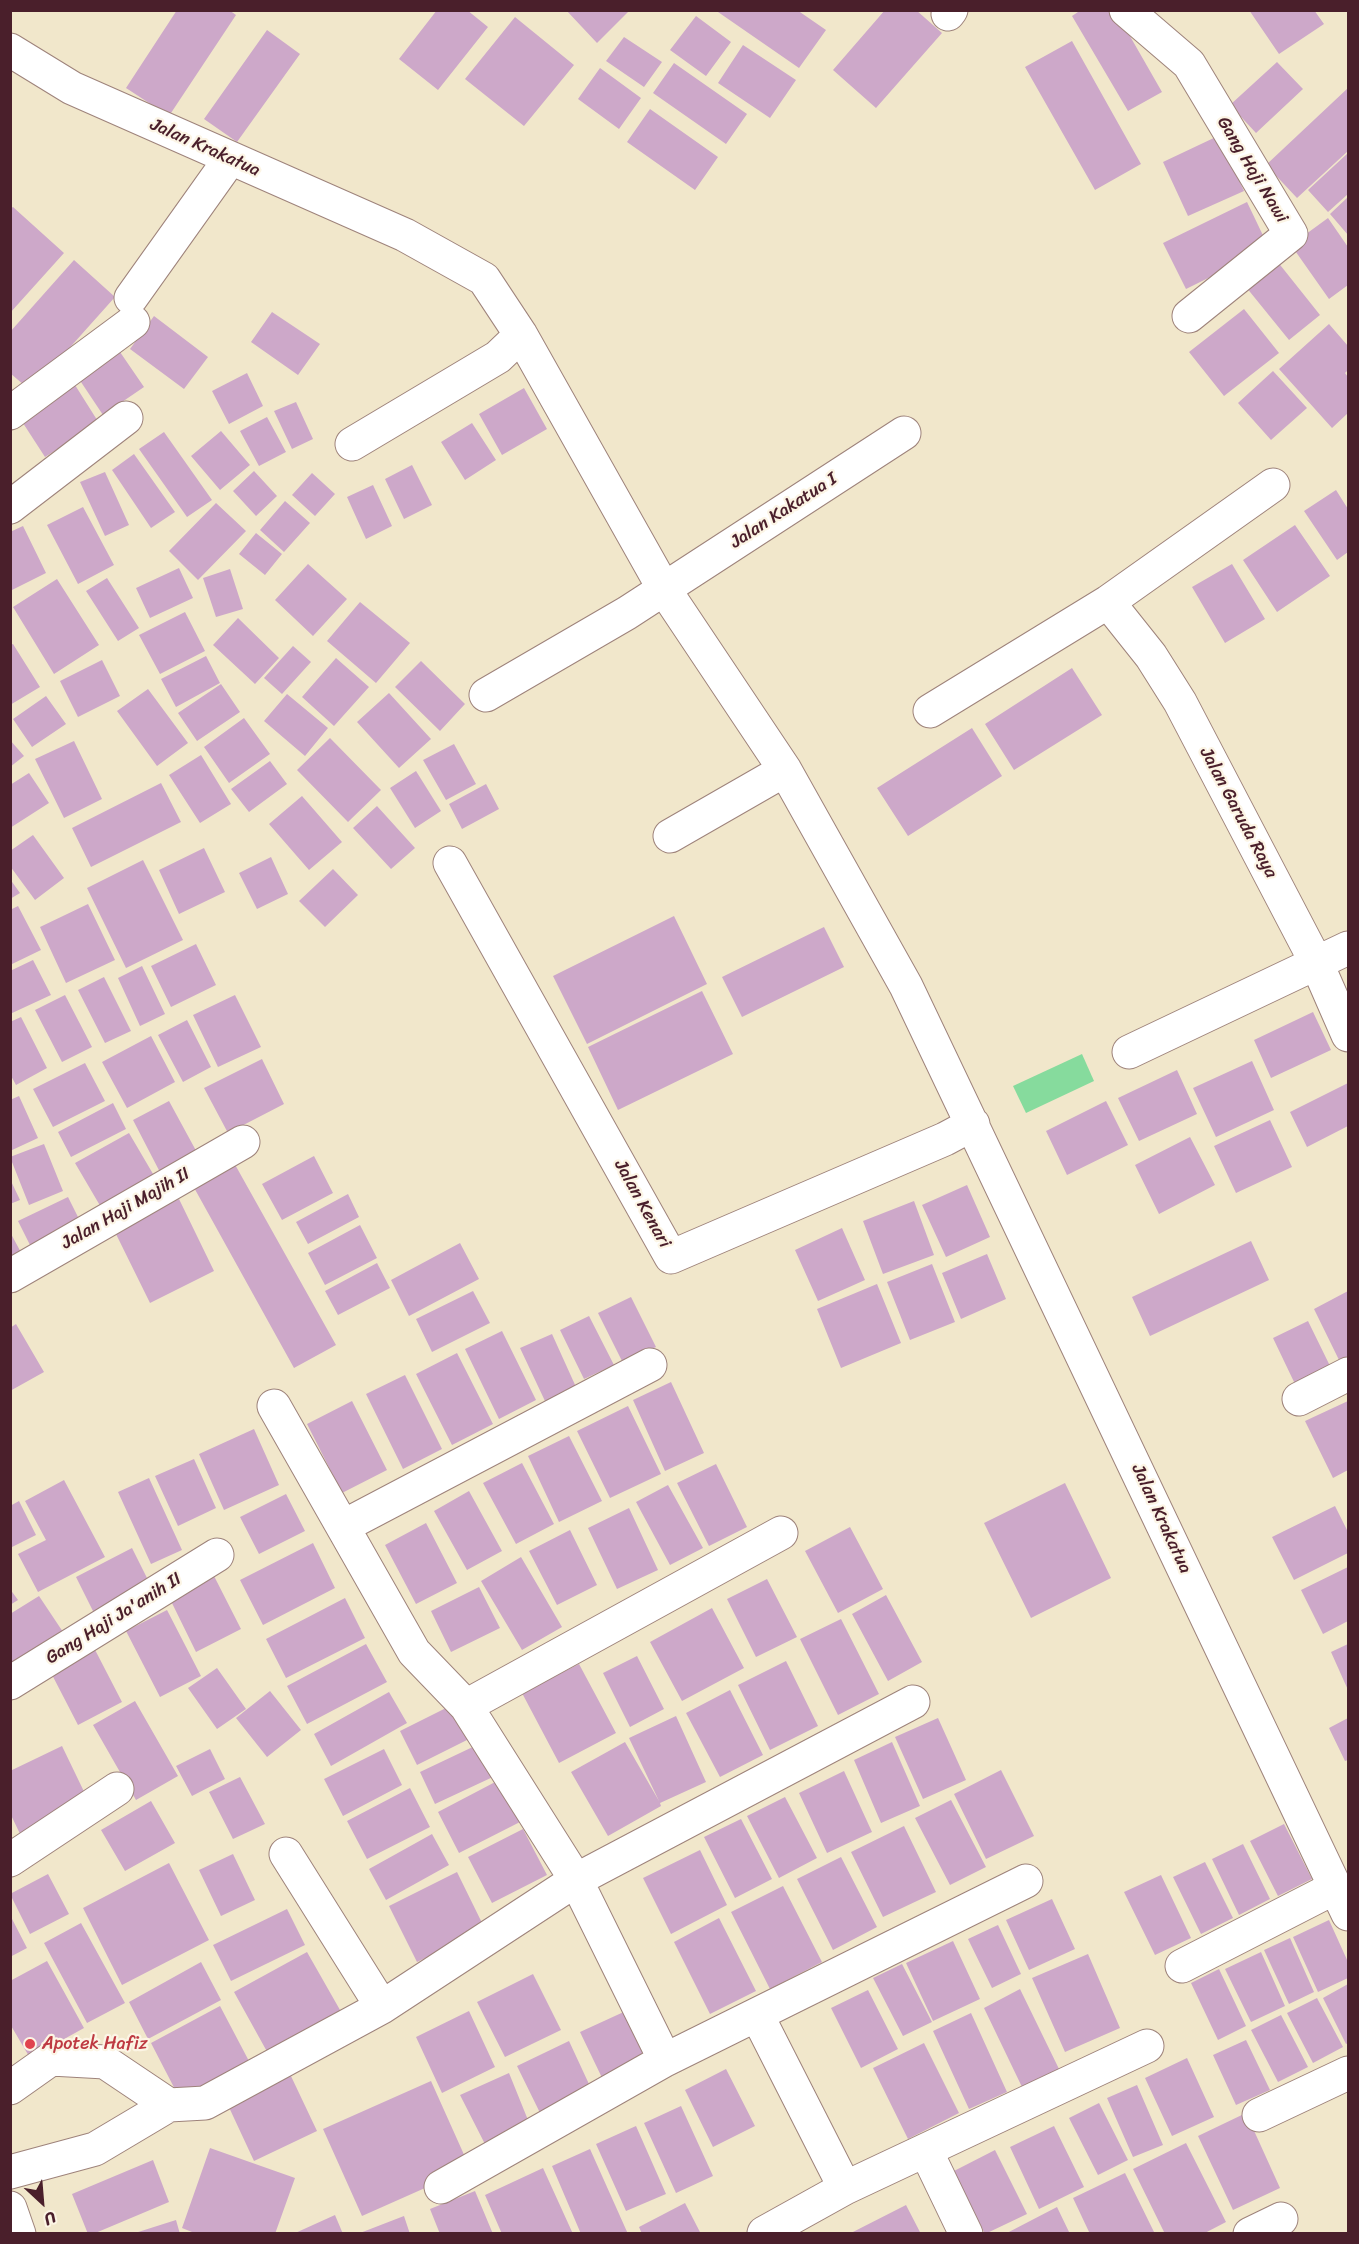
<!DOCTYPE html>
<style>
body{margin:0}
#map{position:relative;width:1359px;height:2244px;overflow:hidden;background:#f1e7cb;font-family:Sriracha,sans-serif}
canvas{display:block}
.frame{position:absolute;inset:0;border:12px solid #4a1f2b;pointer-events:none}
.north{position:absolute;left:12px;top:2172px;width:60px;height:60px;-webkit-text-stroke:4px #fcf5e5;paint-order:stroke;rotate:154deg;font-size:16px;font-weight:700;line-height:24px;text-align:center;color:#4a1f2b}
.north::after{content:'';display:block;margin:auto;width:21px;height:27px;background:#4a1f2b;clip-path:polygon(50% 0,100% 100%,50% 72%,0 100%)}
</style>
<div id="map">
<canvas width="1359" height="2244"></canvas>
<div class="frame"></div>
<div class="north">U</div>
</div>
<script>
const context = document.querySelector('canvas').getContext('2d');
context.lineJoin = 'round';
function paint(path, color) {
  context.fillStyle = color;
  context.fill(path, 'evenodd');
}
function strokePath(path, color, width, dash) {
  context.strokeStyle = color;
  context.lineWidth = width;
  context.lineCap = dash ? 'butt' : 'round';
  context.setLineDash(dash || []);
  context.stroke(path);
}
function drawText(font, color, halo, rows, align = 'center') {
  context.font = font + ' Sriracha,sans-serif';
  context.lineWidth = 4.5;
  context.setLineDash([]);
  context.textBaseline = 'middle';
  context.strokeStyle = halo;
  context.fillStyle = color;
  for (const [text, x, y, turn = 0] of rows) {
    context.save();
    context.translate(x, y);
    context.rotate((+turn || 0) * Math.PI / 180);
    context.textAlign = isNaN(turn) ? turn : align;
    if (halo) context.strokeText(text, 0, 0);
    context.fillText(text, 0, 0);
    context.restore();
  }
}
const green = new Path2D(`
 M1082 1054 1094 1081 1026 1113 1013 1086Z`);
const building = new Path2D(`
 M177 10H229L236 15 169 116 126 88Z
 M437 10H467L488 27 438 90 399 59Z
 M566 10H630L597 43Z
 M719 10H797L826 30 799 68 718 12Z
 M885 10H916L942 33 876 108 833 70Z
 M1081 10H1115L1162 92 1128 111 1072 16Z
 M1249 10H1314L1324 24 1279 54Z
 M696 16 731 42 706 76 670 50Z
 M515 17 574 65 524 126 465 79Z
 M267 30 300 54 237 142 204 119Z
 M624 37 662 62 644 87 606 61Z
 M1072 41 1141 164 1095 190 1025 67Z
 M743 45 796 80 770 118 718 83Z
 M1277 62 1303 89 1256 133 1230 105Z
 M674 63 747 114 726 144 653 93Z
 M600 68 641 98 619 129 578 99Z
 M1348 88V151L1297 198 1266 165Z
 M650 109 718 157 695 190 627 142Z
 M1218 136 1244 191 1188 216 1163 162Z
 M1348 153V194L1328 212 1308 190Z
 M1348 197V235L1330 214Z
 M1247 202 1269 248 1186 289 1163 243Z
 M13 207 64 253 10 313V209Z
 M1328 218 1348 247V285L1329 299 1291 245Z
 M74 260 115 297 31 391 10 373V332Z
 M1277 261 1320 315 1289 340 1246 287Z
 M1244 309 1279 353 1224 396 1189 352Z
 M272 312 320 344 298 375 251 342Z
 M154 316 208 357 184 389 130 349Z
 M1329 324 1348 346V370L1345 373 1348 377V413L1332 428 1279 369Z
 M120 352 144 387 103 415 79 379Z
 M1273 371 1307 408 1271 440 1238 403Z
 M247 373 263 406 229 424 212 391Z
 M75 385 99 423 45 457 21 420Z
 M524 388 547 429 502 455 479 414Z
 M296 402 313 439 292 449 274 411Z
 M267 417 286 452 259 466 240 431Z
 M472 423 496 460 465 480 441 442Z
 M221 431 250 465 220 490 191 456Z
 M164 432 212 500 187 517 139 449Z
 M134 454 175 512 151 528 112 470Z
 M412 465 432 505 404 519 385 479Z
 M254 471 277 496 256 516 233 491Z
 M105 472 129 525 105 536 80 482Z
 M312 473 335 494 315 516 292 495Z
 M373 485 392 526 366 539 347 497Z
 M1336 490 1348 509V552L1337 560 1304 511Z
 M285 501 310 523 284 552 260 530Z
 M216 503 246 531 198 580 169 551Z
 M83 507 114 565 78 584 47 525Z
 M1295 525 1330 576 1277 612 1243 560Z
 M23 526 46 573 10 591V532Z
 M256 533 282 554 265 575 239 554Z
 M308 564 347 599 313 636 275 600Z
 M1232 564 1265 619 1225 643 1192 587Z
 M179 568 193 598 150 618 136 588Z
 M230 569 243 609 216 617 203 578Z
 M107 578 139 628 118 641 86 591Z
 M57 579 99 645 54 674 13 607Z
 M360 602 410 643 376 683 327 641Z
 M185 612 205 651 160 674 139 635Z
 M238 618 279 658 255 684 213 645Z
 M13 644 40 687 10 705V645Z
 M293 646 311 662 282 694 264 678Z
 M206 656 220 683 176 707 161 679Z
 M336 658 369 687 334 726 302 697Z
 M102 660 120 696 78 717 60 681Z
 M421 661 465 704 440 731 395 687Z
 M1072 668 1102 715 1014 770 985 724Z
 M221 684 240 712 197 741 178 713Z
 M148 689 188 743 157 766 117 711Z
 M389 693 431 739 399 768 357 722Z
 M287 694 328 728 305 756 264 721Z
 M46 696 66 724 32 747 13 719Z
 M244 718 270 754 229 783 204 747Z
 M972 728 1002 776 908 836 877 788Z
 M330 738 381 790 348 822 297 770Z
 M10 740 24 756 10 767Z
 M74 741 102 799 64 818 35 759Z
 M454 744 476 784 446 800 423 760Z
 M201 755 231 804 200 823 169 775Z
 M270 761 287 784 249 812 231 789Z
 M416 771 441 811 415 828 390 788Z
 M29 773 49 803 10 828V785Z
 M161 783 181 822 91 867 72 828Z
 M486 784 499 809 462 829 449 804Z
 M302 796 342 842 309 870 269 824Z
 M377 806 415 848 391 869 353 828Z
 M33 835 64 878 35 900 10 866V851Z
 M204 848 225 892 179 914 159 870Z
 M271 857 288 894 257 909 239 873Z
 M143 860 183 940 126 968 87 888Z
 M333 869 358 895 325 927 299 901Z
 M10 879 20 893 10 899Z
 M88 904 115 960 66 983 40 927Z
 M18 906 41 950 10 965V910Z
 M674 916 707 984 587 1044 553 976Z
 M824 927 844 967 742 1017 722 977Z
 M196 944 216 985 171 1007 151 966Z
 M33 960 51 995 10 1014V971Z
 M142 966 165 1014 140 1026 118 978Z
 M104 977 131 1031 105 1043 78 990Z
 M702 991 733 1054 618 1110 588 1047Z
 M65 995 92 1047 62 1062 35 1010Z
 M235 995 261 1047 218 1067 193 1015Z
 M1313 1012 1331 1050 1271 1078 1254 1040Z
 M21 1017 47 1068 16 1085 10 1074V1022Z
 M187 1020 211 1067 183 1082 158 1035Z
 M151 1036 175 1082 127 1108 102 1062Z
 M262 1059 284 1104 228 1133 204 1088Z
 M1252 1061 1274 1110 1216 1137 1193 1088Z
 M85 1063 105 1101 53 1127 33 1089Z
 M1177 1070 1197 1114 1139 1141 1118 1098Z
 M1348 1083V1126L1307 1147 1290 1112Z
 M19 1096 38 1138 10 1151V1100Z
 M169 1101 200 1158 163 1178 133 1120Z
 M1106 1101 1128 1145 1067 1175 1046 1131Z
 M113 1103 126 1129 71 1157 58 1132Z
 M1270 1120 1292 1167 1236 1193 1214 1146Z
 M129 1133 156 1179 102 1209 75 1163Z
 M1190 1137 1215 1185 1159 1214 1135 1165Z
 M44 1144 63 1191 29 1205 10 1157Z
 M314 1156 333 1193 282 1220 262 1184Z
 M233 1161 336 1345 294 1368 192 1184Z
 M10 1179 20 1200 10 1204Z
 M967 1185 990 1237 946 1257 922 1205Z
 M348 1194 359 1217 308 1244 296 1222Z
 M68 1197 84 1229 34 1253 18 1221Z
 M179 1199 214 1271 150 1303 114 1230Z
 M914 1201 934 1255 883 1274 863 1221Z
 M360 1225 377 1258 325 1285 308 1253Z
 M842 1228 865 1280 818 1301 795 1250Z
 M10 1232 24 1258 10 1265Z
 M1251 1241 1269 1280 1150 1336 1132 1297Z
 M460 1243 479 1279 409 1316 391 1280Z
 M987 1254 1006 1299 961 1319 942 1273Z
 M377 1263 390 1288 338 1315 325 1291Z
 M932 1264 955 1322 910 1340 887 1282Z
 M877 1284 901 1343 841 1368 817 1309Z
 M473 1291 490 1323 432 1352 416 1319Z
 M1348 1291V1356L1339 1360 1314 1309Z
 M631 1297 656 1347 623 1363 598 1313Z
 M589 1316 614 1365 584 1379 560 1330Z
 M1308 1321 1331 1368 1295 1384 1273 1338Z
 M16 1324 44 1372 10 1391V1328Z
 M502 1331 536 1400 499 1419 465 1349Z
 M552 1334 576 1387 545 1401 520 1348Z
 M457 1353 493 1424 452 1445 416 1374Z
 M405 1375 442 1449 403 1469 366 1394Z
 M671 1382 704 1453 665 1471 633 1400Z
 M352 1401 387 1470 342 1493 307 1424Z
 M1348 1401V1470L1333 1478 1305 1421Z
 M628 1406 661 1474 610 1498 577 1431Z
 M254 1429 279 1485 224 1510 199 1454Z
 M569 1436 602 1501 559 1522 528 1456Z
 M194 1459 216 1508 178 1526 155 1476Z
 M522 1463 554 1524 516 1544 483 1483Z
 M716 1464 747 1527 709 1546 677 1483Z
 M149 1478 182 1550 151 1564 118 1492Z
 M64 1480 105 1557 38 1592 18 1554 46 1540 25 1501Z
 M1065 1483 1111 1578 1031 1618 984 1523Z
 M668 1485 703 1548 670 1565 636 1502Z
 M469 1491 502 1551 467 1570 434 1511Z
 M286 1494 305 1531 259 1554 240 1517Z
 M19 1501 36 1535 10 1548V1506Z
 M1335 1506 1348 1532V1553L1294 1580 1272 1537Z
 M629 1508 658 1570 617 1589 588 1528Z
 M426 1523 457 1583 416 1604 385 1545Z
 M850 1527 883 1589 838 1613 805 1551Z
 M570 1530 597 1585 557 1605 529 1551Z
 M313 1543 335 1588 263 1625 240 1580Z
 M132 1548 151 1586 95 1615 76 1577Z
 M521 1557 562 1627 522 1650 481 1581Z
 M1348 1567V1621L1323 1634 1301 1590Z
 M214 1576 241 1629 196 1652 170 1599Z
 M767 1579 797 1637 756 1657 727 1599Z
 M479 1587 500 1628 451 1652 431 1611Z
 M10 1589 18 1600 10 1605Z
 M886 1595 922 1662 888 1681 852 1614Z
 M39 1596 67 1638 10 1674V1614Z
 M345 1598 365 1638 286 1678 266 1639Z
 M712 1608 744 1668 682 1701 650 1642Z
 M167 1610 201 1676 160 1697 126 1631Z
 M841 1619 879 1694 838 1715 800 1639Z
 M92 1644 122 1702 78 1725 48 1667Z
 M366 1644 387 1682 307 1724 287 1686Z
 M1348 1644V1690L1331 1652Z
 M637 1656 664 1709 630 1727 603 1673Z
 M786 1661 818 1726 770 1750 738 1685Z
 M579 1664 616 1733 559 1763 522 1693Z
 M217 1668 246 1709 217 1729 188 1688Z
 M730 1690 763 1755 720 1777 686 1713Z
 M270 1691 301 1730 267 1757 236 1718Z
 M389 1692 407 1723 331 1766 314 1734Z
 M135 1701 178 1776 136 1800 93 1725Z
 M454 1704 471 1738 417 1765 400 1731Z
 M676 1716 706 1782 660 1803 661 1806 608 1836 571 1772 625 1742 659 1801 629 1738Z
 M938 1718 966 1780 923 1799 895 1737Z
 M1348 1718V1760L1345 1761 1329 1728Z
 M892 1742 920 1806 881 1823 854 1760Z
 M479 1744 495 1776 435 1804 420 1772Z
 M62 1746 90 1804 22 1838 10 1813V1771Z
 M210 1749 225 1779 192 1796 176 1766Z
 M384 1749 402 1785 343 1816 324 1779Z
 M1001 1770 1034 1836 986 1859 954 1794Z
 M844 1771 872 1832 827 1853 799 1793Z
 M240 1777 265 1824 233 1839 209 1792Z
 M499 1780 520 1822 459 1853 438 1812Z
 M410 1788 430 1827 367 1859 347 1821Z
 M785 1797 817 1858 779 1878 747 1816Z
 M951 1800 986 1867 950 1885 915 1818Z
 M151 1801 175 1843 125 1871 101 1830Z
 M741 1819 772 1879 735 1898 704 1837Z
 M1284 1824 1312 1879 1278 1896 1250 1841Z
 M904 1826 936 1892 883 1917 851 1852Z
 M523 1829 547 1875 492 1903 468 1857Z
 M432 1834 449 1865 386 1900 369 1869Z
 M1243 1844 1270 1899 1239 1915 1212 1859Z
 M700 1850 727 1905 671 1934 643 1878Z
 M233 1854 255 1900 221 1916 199 1870Z
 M841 1857 877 1927 833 1950 797 1879Z
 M1205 1862 1233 1918 1201 1934 1173 1877Z
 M169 1863 209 1940 122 1985 83 1908Z
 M457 1872 485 1929 417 1962 389 1906Z
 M48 1874 69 1914 30 1934 10 1894Z
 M1161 1875 1191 1938 1155 1955 1124 1892Z
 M783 1886 822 1962 770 1989 731 1912Z
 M1052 1899 1075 1949 1029 1970 1006 1920Z
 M287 1909 305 1945 231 1981 213 1945Z
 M10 1915 27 1948 10 1957Z
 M719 1918 756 1991 710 2014 674 1942Z
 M1329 1920 1348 1962V1978L1318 1992 1293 1937Z
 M81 1923 125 2003 87 2023 44 1943Z
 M998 1925 1021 1974 992 1988 968 1939Z
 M1290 1938 1314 1992 1289 2004 1264 1950Z
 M953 1941 980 1999 933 2021 906 1963Z
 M307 1952 344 2017 270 2057 234 1992Z
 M1261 1952 1285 2006 1251 2022 1225 1969Z
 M1088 1954 1120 2028 1065 2052 1032 1978Z
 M47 1961 84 2028 30 2058 10 2024V1981Z
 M201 1962 221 2000 148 2039 129 2002Z
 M902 1964 932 2022 903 2036 873 1978Z
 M1219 1969 1246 2026 1218 2040 1191 1983Z
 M533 1974 561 2030 505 2057 477 2002Z
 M1348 1984V2043L1346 2044 1323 1998Z
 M1020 1989 1059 2069 1022 2087 984 2008Z
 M868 1990 898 2049 861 2068 831 2008Z
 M1317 1998 1343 2047 1313 2063 1287 2013Z
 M220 2006 250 2063 180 2099 151 2043Z
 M628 2010 652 2062 605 2084 580 2032Z
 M469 2011 495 2067 442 2093 416 2037Z
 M971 2013 1007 2092 969 2109 933 2031Z
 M1281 2015 1308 2067 1278 2082 1251 2030Z
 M1246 2040 1270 2090 1236 2105 1213 2055Z
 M569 2041 595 2097 544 2121 517 2066Z
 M924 2043 959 2113 908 2139 873 2068Z
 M1187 2058 1214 2117 1172 2136 1145 2078Z
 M726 2069 755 2126 713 2147 685 2090Z
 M509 2073 530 2125 487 2148 460 2095Z
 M290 2074 317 2131 254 2161 227 2103Z
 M431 2081 470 2168 362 2216 323 2129Z
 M1137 2085 1163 2145 1133 2157 1107 2098Z
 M1099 2103 1128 2160 1098 2175 1069 2118Z
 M681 2106 713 2176 676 2193 644 2123Z
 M1246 2113 1280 2188 1233 2210 1198 2136Z
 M636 2126 666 2194 626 2211 596 2144Z
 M1054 2126 1084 2187 1039 2209 1010 2147Z
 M1186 2143 1226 2222 1203 2234H1165L1133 2169Z
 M210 2148 295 2178 275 2234H197L182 2228Z
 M590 2149 628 2234H581L552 2166Z
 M995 2150 1027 2214 985 2234 954 2171Z
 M153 2160 169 2202 93 2234H88L72 2194Z
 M543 2168 573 2234H502L485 2195Z
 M1125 2173 1155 2234H1090L1073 2198Z
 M475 2191 493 2234H440L430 2209Z
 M685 2203 701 2234H642L639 2227Z
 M906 2205 921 2234H849Z
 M1057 2207 1070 2234H1005Z
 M335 2215 343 2234H293Z
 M404 2216 410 2234H360V2233Z
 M176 2220 180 2234H136L135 2233Z`);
const minor = new Path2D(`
 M1126 10 1189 64 1291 234 1189 316
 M948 14 951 10
 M10 50 72 88 405 235 484 279 521 335 664 589 785 770 906 986 1348 1914
 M131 298 230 159
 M10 413 133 322
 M352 444 498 357 521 335
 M10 507 126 418
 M1108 602 1151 656 1180 702 1317 964 1348 1035
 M486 695 627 613 904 433
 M930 711 1108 602 1273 485
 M670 836 785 770
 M450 863 671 1257 945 1139 973 1124
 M1129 1052 1348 948
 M10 1276 243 1142
 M1299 1399 1348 1374
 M274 1406 414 1652 466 1706 576 1880 665 2060
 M344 1526 650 1365
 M10 1683 217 1555
 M466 1706 781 1533
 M286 1854 382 2007
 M10 1860 117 1789
 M1182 1966 1336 1887
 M757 2015 845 2188
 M10 2088 51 2059 105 2062 169 2105
 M1259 2115 1348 2073
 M926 2151 966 2234
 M10 2172 95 2149 169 2105 205 2103 382 2007 576 1880 913 1702
 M441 2187 665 2060 1026 1881
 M10 2208 19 2234
 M764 2233 845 2188 1147 2046
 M1250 2234 1281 2219`);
const markers = [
 [30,2044,6,"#e0444e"]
];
const streetNames = [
 ["Jalan Krakatua",205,148,24],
 ["Gang Haji Nawi",1252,170,59],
 ["Jalan Kakatua I",784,511,-33],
 ["Jalan Garuda Raya",1238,813,62],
 ["Jalan Kenari",642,1204,61],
 ["Jalan Haji Majih II",126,1209,-30],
 ["Jalan Krakatua",1161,1519,65],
 ["Gang Haji Ja'anih II",114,1619,-32]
];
const healthNames = [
 ["Apotek Hafiz",42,2044]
];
paint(green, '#86db9d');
paint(building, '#cda8c9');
strokePath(minor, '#9e837b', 35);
strokePath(minor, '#fff', 33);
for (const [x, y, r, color] of markers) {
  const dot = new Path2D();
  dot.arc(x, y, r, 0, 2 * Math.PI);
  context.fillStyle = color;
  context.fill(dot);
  strokePath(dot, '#fcf5e5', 2);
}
drawText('18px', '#4a1f2b', '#fcf5e5', streetNames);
drawText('18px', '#be3a42', '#fcf5e5', healthNames, 'left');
</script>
